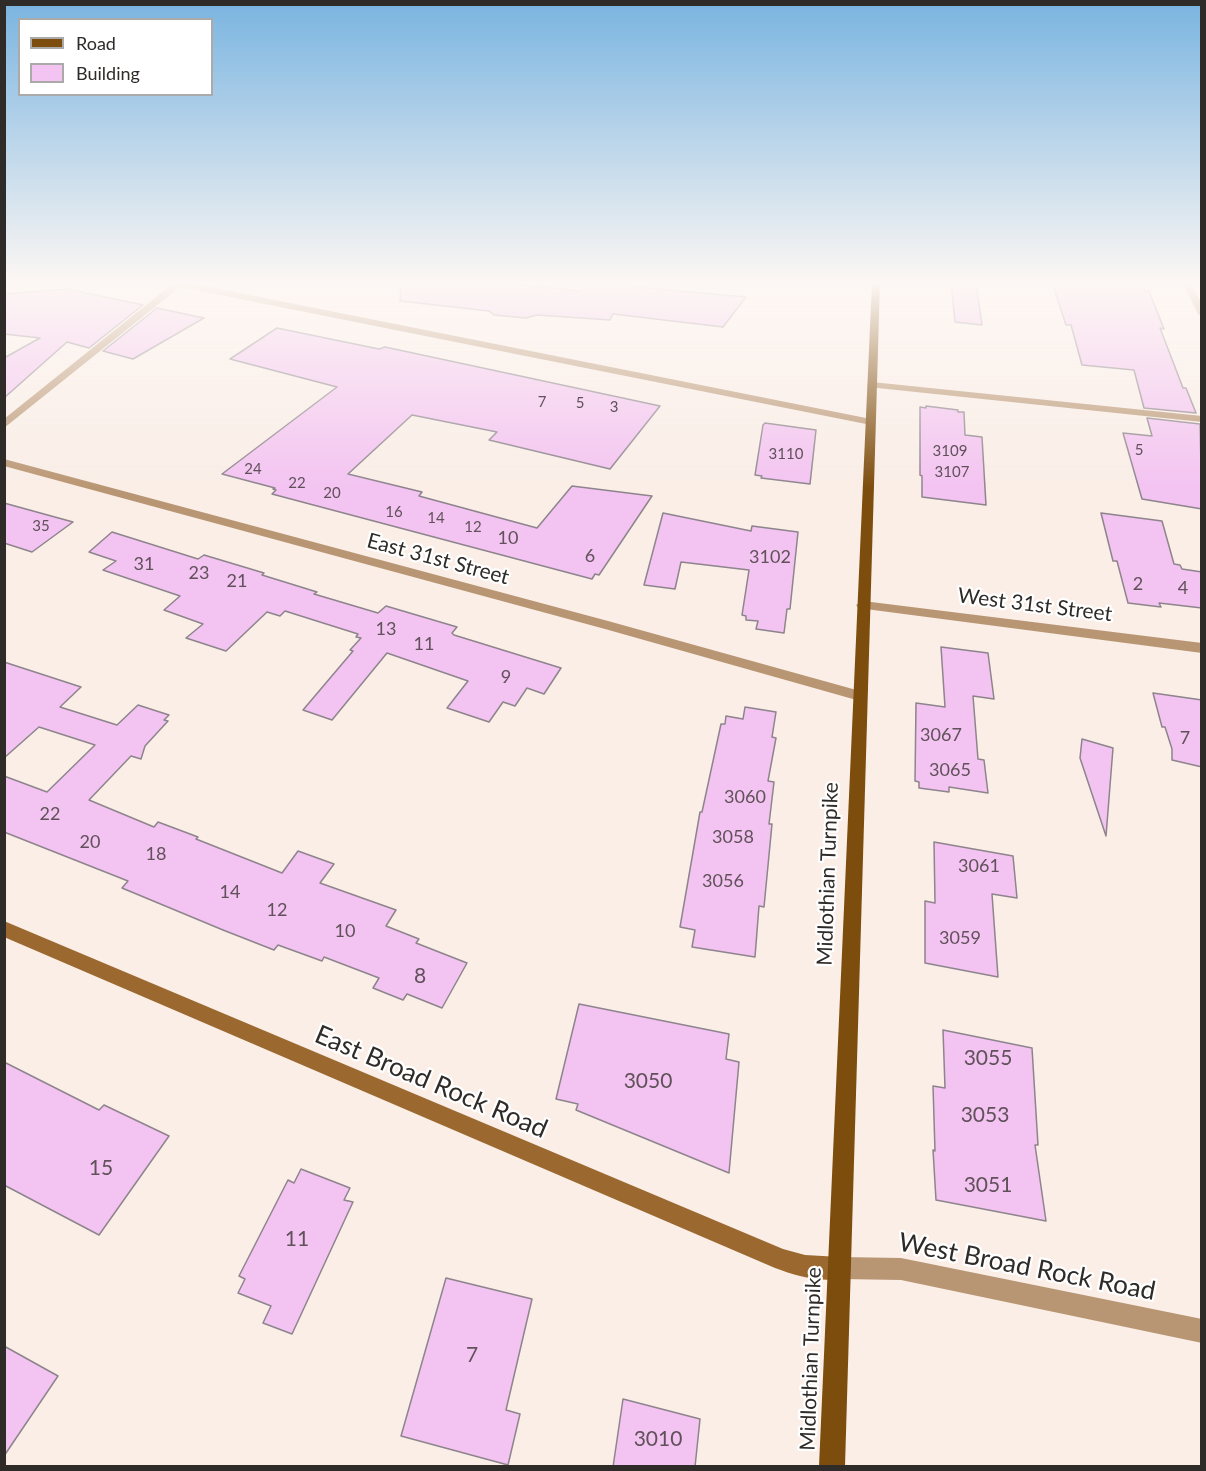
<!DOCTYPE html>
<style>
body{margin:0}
#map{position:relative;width:1206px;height:1471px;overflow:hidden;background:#faeee7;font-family:Lato,sans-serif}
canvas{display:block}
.frame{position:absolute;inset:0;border:6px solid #2f2b28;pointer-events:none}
.legend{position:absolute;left:18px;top:18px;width:195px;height:78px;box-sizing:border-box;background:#fff;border:2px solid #acaaa9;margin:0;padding:8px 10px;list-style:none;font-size:18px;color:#2f2b28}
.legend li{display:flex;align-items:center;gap:12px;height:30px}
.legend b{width:30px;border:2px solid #acaaa9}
</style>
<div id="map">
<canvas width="1206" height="1471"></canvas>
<div class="frame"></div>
<ul class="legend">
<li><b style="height:8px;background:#7d4d0d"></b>Road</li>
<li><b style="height:16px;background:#f3c3f1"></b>Building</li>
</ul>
</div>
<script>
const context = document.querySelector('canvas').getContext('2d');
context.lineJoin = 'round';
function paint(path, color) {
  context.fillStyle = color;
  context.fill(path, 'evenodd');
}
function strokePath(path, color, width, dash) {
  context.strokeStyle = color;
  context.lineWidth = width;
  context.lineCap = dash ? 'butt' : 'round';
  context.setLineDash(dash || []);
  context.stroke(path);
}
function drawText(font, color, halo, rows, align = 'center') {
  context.font = font + ' Lato,sans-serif';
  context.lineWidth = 4.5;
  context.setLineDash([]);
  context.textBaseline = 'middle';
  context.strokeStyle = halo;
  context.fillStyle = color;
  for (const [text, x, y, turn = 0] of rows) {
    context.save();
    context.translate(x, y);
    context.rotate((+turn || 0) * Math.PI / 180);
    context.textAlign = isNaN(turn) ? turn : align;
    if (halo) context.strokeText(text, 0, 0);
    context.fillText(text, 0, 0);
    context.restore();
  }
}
const building = new Path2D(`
 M401 282H492L580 291 585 282H637L635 287 746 297 723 327 613 314 610 320 537 315 526 318 494 315 489 311 400 301Z
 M951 282H976L982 325 955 322Z
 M1052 282 1142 284 1145 291H1149L1164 329 1160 328 1183 388H1186L1196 413 1144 408 1134 370 1082 365 1071 325H1066Z
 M67 289 143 305 89 348 67 342 4 398V358L40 338 4 334V294Z
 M157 308 204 318 133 359 103 351Z
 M277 328 379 349 385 347 660 406 610 469 489 440 497 432 412 415 348 474 422 492 419 496 537 528 572 486 652 496 599 575 595 574 592 579 272 494 276 490 273 489 275 488 222 474 337 387 230 359Z
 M926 406 958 410V412H964L965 435 982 437 986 505 922 497V476L920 475V407L926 408Z
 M1147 418 1200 424 1202 509 1142 499 1123 433 1152 436Z
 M765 423 816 430 810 484 761 478 762 476 755 475 763 425Z
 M4 503 73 522 32 552 4 543Z
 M663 513 751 531 752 526 798 532 790 609H787L784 633 756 629 758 621 746 620V616L742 615 749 570 681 562 675 589 644 585Z
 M1101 513 1162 521 1174 564 1180 565 1182 569 1202 572V608L1159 603 1161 607 1128 603 1117 561H1113Z
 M112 532 198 559 204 555 264 573 262 575 317 592 314 594 378 613 386 606 457 627 452 633 454 635 561 668 544 694 527 688 515 706 503 702 489 722 447 708 468 681 387 653 332 720 303 710 353 651 350 650 361 638 356 637 358 634 285 611 280 616 267 612 226 651 186 638 203 624 164 610 180 596 103 570 116 561 89 552Z
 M941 647 988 653 994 699 973 696 978 759 984 760 988 793 949 787V792L919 788V782L915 781 916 703 945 707Z
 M4 662 81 687 60 707 117 725 138 705 169 715 164 720 168 721 145 746 141 759 131 756 89 800 154 827 158 822 198 837 196 839 282 873 298 851 334 864 320 883 396 910 386 926 419 939 416 943 467 963 442 1008 407 994 403 1000 373 988 379 978 324 957 322 961 278 945 274 950 223 930 122 888 128 881 4 832V776L47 792 95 745 39 727 4 758Z
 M1153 693 1202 700V767L1172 760V749L1165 727H1162Z
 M745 707 776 712 772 737 776 738 768 781 774 782 769 824H772L764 907 759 906 755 957 692 947 695 930 680 927 700 812H702L721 724H725L726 716 743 719Z
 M1082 739 1113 748 1106 836 1080 758Z
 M934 842 1013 856 1017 898 992 894 998 977 925 963V901L935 903Z
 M579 1004 729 1034 726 1059 739 1062 729 1173 576 1110 578 1104 556 1099Z
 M943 1030 1032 1048 1038 1145H1035L1046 1221 936 1200 933 1150 935 1151 933 1086 945 1088Z
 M4 1062 99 1110 104 1105 169 1136 99 1235 4 1185Z
 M301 1169 350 1188 344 1200 353 1202 292 1334 263 1323 271 1306 238 1293 245 1279 239 1276 288 1180 294 1183Z
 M446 1278 532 1299 506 1410 520 1414 508 1465 401 1436Z
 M4 1346 58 1376 4 1456Z
 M623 1399 700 1419 695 1467H613Z`);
const minor = new Path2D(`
 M163 282H185L871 419 876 422 871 425 180 287 4 428V419L171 285Z
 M1182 282H1190L1202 304V317L1198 314Z
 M872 382 1202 416V422L868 387 867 385Z
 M4 459 608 621 860 691 867 696 860 701 605 629 4 466Z
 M863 601 1202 643V653L858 608 856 605Z`);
const tertiary = new Path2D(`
 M840 1257 901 1258 1202 1319V1343L901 1280 840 1279 832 1276 829 1268 832 1260Z`);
const secondary = new Path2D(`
 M4 921 783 1249 805 1255 840 1257 848 1260 851 1268 848 1276C827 1285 796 1276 775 1268L4 937Z`);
const primary = new Path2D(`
 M872 282H880L845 1466H819Z`);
const farNumbernames = [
 ["7",542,402],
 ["5",580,403],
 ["3",614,407],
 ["5",1139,450],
 ["3109",950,451],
 ["3110",786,454],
 ["24",253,469],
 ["3107",952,472],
 ["22",297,483],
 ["20",332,493],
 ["16",394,512],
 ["14",436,518],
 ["35",41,526],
 ["12",473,527]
];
const numberNames = [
 ["10",508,538],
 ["6",590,556],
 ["3102",770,557],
 ["31",144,564],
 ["23",199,573],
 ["21",237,581],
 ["2",1138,584],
 ["4",1183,588],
 ["13",386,629],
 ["11",424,644],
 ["9",506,677],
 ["3067",941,735],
 ["7",1185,738],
 ["3065",950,770],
 ["3060",745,797],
 ["22",50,814],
 ["3058",733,837],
 ["20",90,842],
 ["18",156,854],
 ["3061",979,866],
 ["3056",723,881],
 ["14",230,892],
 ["12",277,910],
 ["10",345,931],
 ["3059",960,938]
];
const streetNames = [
 ["East 31st Street",438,559,15],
 ["West 31st Street",1035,605,7],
 ["Midlothian Turnpike",828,874,-88],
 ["Midlothian Turnpike",811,1359,-88]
];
const nearNumbernames = [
 ["8",420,976],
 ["3055",988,1058],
 ["3050",648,1081],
 ["3053",985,1115],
 ["15",101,1168],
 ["3051",988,1185],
 ["11",297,1239],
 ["7",472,1355],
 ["3010",658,1439]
];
const nearStreetnames = [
 ["East Broad Rock Road",431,1082,23],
 ["West Broad Rock Road",1027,1267,11]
];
paint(building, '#f3c3f1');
strokePath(building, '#8d848c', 1.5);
paint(minor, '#b99673');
paint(tertiary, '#b99673');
paint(secondary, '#9b6930');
paint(primary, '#7d4d0d');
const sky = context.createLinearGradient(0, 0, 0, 488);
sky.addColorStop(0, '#79b4e0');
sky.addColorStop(0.58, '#fdf7f4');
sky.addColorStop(1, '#fdf7f400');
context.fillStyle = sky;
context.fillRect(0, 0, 1206, 488);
drawText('15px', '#60515a', null, farNumbernames);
drawText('18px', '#60515a', null, numberNames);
drawText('21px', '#2f2b28', '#fff', streetNames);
drawText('21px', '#60515a', null, nearNumbernames);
drawText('26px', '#2f2b28', '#fff', nearStreetnames);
</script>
